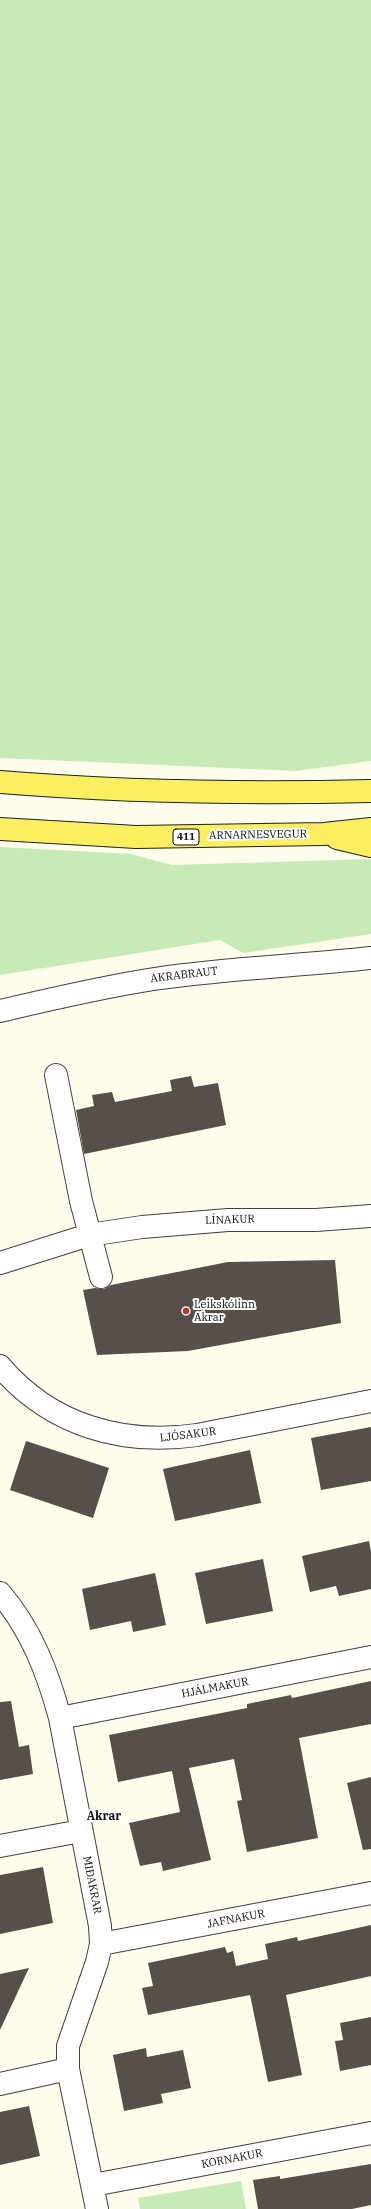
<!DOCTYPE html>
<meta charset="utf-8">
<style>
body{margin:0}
canvas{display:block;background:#fffeec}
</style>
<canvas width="371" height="2209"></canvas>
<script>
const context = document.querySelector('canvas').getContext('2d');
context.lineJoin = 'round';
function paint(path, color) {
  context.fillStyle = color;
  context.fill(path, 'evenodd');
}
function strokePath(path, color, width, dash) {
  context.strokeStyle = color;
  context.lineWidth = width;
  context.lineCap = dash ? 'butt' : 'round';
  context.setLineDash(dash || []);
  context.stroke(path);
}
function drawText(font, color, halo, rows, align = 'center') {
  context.font = font + ' "IBM Plex Serif",serif';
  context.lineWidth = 4;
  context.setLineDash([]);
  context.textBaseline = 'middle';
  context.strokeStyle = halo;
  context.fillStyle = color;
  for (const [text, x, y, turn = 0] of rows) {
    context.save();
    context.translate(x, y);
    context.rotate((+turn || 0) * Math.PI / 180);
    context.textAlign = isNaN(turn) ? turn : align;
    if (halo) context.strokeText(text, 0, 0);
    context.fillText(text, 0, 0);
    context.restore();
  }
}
const green = new Path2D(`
 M0 0H371V761L296 771 0 758Z
 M0 847 131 854 172 865 371 859V934L243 953 220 940 0 975Z
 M241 2181 246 2209H140L138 2198Z`);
const building = new Path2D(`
 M191 1076 194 1087 218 1083 226 1125 84 1154 76 1110 94 1106 92 1095 112 1092 115 1102 172 1091 170 1080Z
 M335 1260 341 1323 188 1351 97 1355 83 1290 95 1288 104 1289 111 1285 228 1262Z
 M371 1427V1481L321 1490 311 1438Z
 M26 1441 109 1468 93 1518 10 1490Z
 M250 1450 261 1503 175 1521 163 1469Z
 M369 1541 371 1552V1589L339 1596 336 1586 310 1592 302 1556Z
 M263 1559 273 1611 206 1624 195 1573Z
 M155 1573 166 1625 133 1632 131 1621 90 1630 82 1589Z
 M371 1681V1724L299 1738 318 1838 247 1852 237 1801 242 1800 234 1759 189 1768 211 1860 163 1871 161 1862 140 1866 129 1823 180 1812 172 1771 118 1782 109 1735 247 1708V1704L291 1695 292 1698Z
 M11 1701 19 1747 29 1745 33 1774 0 1780V1702Z
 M371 1777V1849L363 1850 347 1783Z
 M43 1867 53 1923 0 1934V1875Z
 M371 1925V1976L286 1995 302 2075 268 2082 250 1995 148 2015 142 1988 153 1986 148 1963 225 1947 227 1953 233 1951 236 1966 268 1959 265 1944 297 1937 298 1941Z
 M29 1968 0 2030V1974Z
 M371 2017V2065L340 2071 335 2041 343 2040 340 2023Z
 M146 2048 147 2057 183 2050 191 2088 161 2094 163 2103 124 2111 113 2055Z
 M29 2106 40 2156 0 2165V2112Z
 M371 2164V2205L352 2209H258L253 2180 280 2176V2179Z`);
const minor = new Path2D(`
 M0 1011C51 999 102 987 154 979 226 968 299 966 371 958
 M56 1075 81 1201 101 1277
 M0 1263 89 1235 142 1227 228 1220H316L371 1216
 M0 1366C50 1425 122 1446 197 1435L371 1401
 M0 1593C31 1629 48 1673 60 1718L100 1926 101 1944 97 1962 68 2046V2069L97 2209
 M60 1718 371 1657
 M0 1846 81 1831
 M101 1944 371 1893
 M0 2084 68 2069
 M93 2185 371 2133`);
const major = new Path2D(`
 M0 782C123 792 247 794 371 791
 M0 829 136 837 324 834 371 829
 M337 838 371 846`);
const markers = [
 [186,1311,4,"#be3523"]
];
const shields = [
 [186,837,26]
];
const shieldNames = [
 ["411",186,837]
];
const streetNames = [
 ["ARNARNESVEGUR",258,835,-1],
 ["AKRABRAUT",184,975,-7],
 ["LÍNAKUR",230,1220,-2],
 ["LJÓSAKUR",188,1435,-7],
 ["HJÁLMAKUR",215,1688,-11],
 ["MIÐAKRAR",92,1885,79],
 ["JAFNAKUR",236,1919,-11],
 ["KORNAKUR",232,2159,-11]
];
const poiNames = [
 ["Leikskólinn",194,1305],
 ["Akrar",194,1318]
];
const neighbourhoodNames = [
 ["Akrar",104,1817]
];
paint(green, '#c8eab6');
paint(building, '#565049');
strokePath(minor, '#404040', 24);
strokePath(major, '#1e1e1e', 24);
strokePath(minor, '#fff', 22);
strokePath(major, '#faee61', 22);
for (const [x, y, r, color] of markers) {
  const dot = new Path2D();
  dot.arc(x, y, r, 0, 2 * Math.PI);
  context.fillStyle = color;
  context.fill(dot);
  strokePath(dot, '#fff', 1.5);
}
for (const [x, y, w] of shields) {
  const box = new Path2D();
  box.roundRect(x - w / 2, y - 8, w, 16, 3);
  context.fillStyle = '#fff';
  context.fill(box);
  strokePath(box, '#0d0d0d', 1);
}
drawText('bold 10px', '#0d0d0d', null, shieldNames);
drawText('11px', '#0d0d0d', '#fff', streetNames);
drawText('11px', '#0d0d0d', '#fff', poiNames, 'left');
drawText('bold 12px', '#0d0d0d', '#fff', neighbourhoodNames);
</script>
